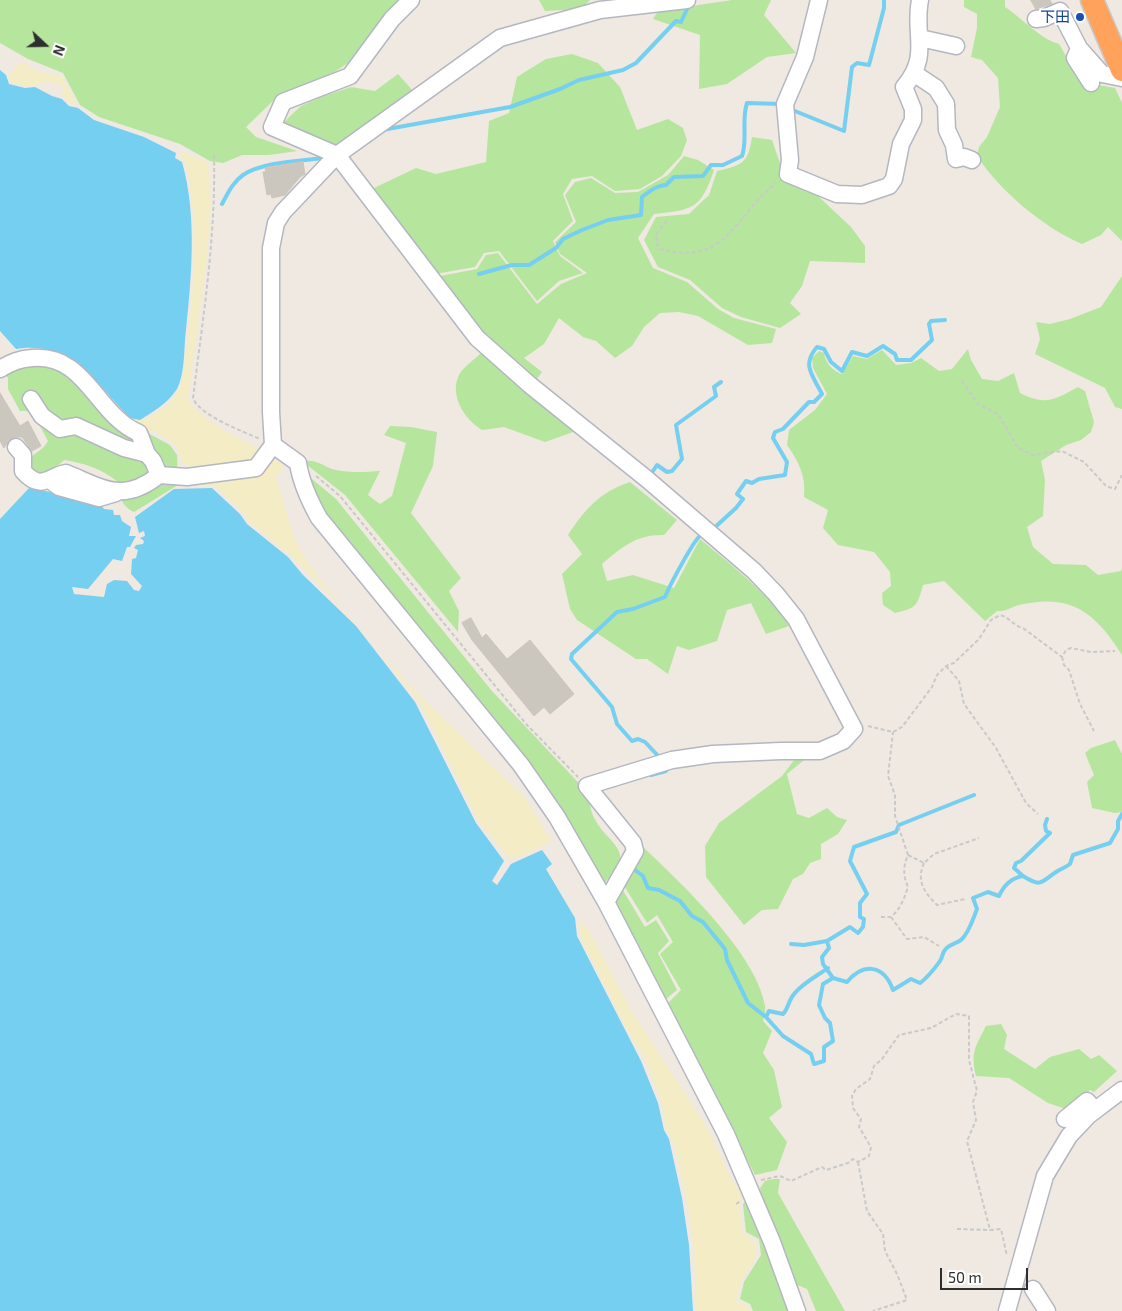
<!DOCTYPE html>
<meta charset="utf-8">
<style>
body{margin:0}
#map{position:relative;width:1122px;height:1311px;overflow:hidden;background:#efe9e1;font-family:"Exo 2",sans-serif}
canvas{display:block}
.north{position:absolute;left:20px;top:20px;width:50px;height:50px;-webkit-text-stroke:4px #fff;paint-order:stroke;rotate:111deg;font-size:14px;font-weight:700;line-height:20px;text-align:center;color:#2e2e2e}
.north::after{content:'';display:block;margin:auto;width:18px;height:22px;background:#2e2e2e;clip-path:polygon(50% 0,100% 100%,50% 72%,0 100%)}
.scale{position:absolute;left:940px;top:1268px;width:88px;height:22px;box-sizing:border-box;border:2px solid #2e2e2e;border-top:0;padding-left:6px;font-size:15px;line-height:18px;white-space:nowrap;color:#2e2e2e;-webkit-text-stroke:4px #fff;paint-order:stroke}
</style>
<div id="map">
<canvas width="1122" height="1311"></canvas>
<div class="north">N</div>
<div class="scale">50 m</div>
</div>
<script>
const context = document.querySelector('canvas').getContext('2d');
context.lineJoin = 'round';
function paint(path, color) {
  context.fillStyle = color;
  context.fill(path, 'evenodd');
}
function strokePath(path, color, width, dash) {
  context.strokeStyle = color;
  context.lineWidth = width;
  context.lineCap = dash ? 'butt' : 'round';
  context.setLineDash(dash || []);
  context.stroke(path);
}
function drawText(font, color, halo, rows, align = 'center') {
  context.font = font + ' "Exo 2","Noto Sans JP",sans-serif';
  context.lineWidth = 4;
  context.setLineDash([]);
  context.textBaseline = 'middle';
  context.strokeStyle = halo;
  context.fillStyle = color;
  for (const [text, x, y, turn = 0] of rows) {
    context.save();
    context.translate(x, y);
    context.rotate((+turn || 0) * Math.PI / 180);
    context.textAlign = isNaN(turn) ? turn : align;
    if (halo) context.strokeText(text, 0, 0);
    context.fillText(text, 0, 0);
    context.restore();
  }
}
const green = new Path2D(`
 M0 0H402L348 63 330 75 276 98 246 127 256 137 297 151 269 155H242L223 163 210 161 180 144 99 117 80 105 63 73 28 59 0 43Z
 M539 0H590L581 9 545 11Z
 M732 0H771L764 15 796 53 767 57 727 84 699 89 700 35 653 19 658 11Z
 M964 0H1005V7C1023 19 1039 38 1059 44L1069 61 1098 85 1115 88 1122 103V241L1108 227 1101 235 1082 244C1044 228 1000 191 977 156L979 147 987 137 1000 107 998 78 982 60 971 57 977 28V14L964 7Z
 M572 54 598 63 620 87 637 130 668 119 683 128 687 140 681 156 662 176 640 189 615 191 592 176 572 179 563 194 573 221 553 241 560 256 583 273 559 281 537 301 499 251 484 253 475 267 435 274 372 189 416 168 436 174 486 162 489 121 509 113 517 77 546 59Z
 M398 74 413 91 335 145 283 123 301 106 321 97 351 87 375 91Z
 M752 137 772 140 787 183 818 196 851 227 865 246V263L810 261 802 286 790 303 801 314 780 328 741 317 722 308 690 280 658 267 644 240 656 217 689 214 709 195 717 171C742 165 748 164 752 137Z
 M684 156 698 160 714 170C701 209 693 210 654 214L638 238 653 268 687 282 718 309 734 318 776 329 772 343 748 345 698 316 679 312 660 313 644 327 632 346 615 358 596 341 583 337 559 318 544 344 524 358 542 372 534 383 495 349 435 277 477 269 486 255 498 253 537 304 561 284 587 273 560 254 555 242 576 222 565 195 575 182 591 178 615 193 638 192 668 175Z
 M1122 276V409L1115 407 1105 388 1035 354 1040 339 1036 322 1050 324 1070 319 1101 307Z
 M968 349 971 360 982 379 998 381 1014 373 1020 393C1046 406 1054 400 1078 387L1085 391 1094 422 1091 432 1081 440 1066 445 1041 461 1045 480 1043 516 1027 527 1033 547 1053 564 1086 565 1098 575 1121 571 1122 568V655C1095 612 1071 593 1019 605 1011 607 1006 612 997 611L985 621 944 581 923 585C917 606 917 608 895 613L883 605 882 593 891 586 890 572 874 552 838 545 823 528 828 510 804 497C806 476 799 462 787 445L789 430 815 410 827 394 813 368 812 358 819 351 824 353C825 363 833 371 842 374L853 356 867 359 882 350 896 365 911 363 921 358 939 371 952 369Z
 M481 353 576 431 545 442 504 427 482 430C464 419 448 394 460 373 465 366 475 359 481 353Z
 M16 363 59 364 131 424 170 445 177 455 178 485 134 512C120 505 120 496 118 482 102 469 84 463 64 460L46 477 31 471C27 450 40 456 48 441L32 411H20L8 389V378L3 371Z
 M390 426 411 427 437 432 433 466 411 513 461 578 449 591 459 611 458 632 345 495 302 461C319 459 321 466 336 470 351 473 366 472 380 471L368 495 380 504 392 496 406 443 384 435Z
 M306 474 336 499 492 691 589 794C590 800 590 808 592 813 603 844 643 849 603 884L326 518Z
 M630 482 677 520 664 535C637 534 622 547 602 564L607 581 633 575 674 588 700 539C732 566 766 591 789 626L766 634 751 603 727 610 717 641 689 650 677 646 668 674 647 659H636L577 620 570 609 562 574 582 554 568 535C585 509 600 492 630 482Z
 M1115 740 1122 754V812L1115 813 1092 808 1087 782 1094 775 1085 753 1091 748Z
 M798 755 809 756 787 774 797 814 809 818 827 808 837 817 847 820 838 834 821 844V859L810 863 803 874 793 879 778 909 762 910 744 925 706 877 705 846 719 823 782 776Z
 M642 846C680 882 757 954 765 1006 766 1010 764 1016 763 1021L772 1031 763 1053 774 1070 782 1107 769 1118 787 1142 777 1170 755 1175 668 1003 681 990 660 954 673 942 657 915 647 923 623 884Z
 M621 887 645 927 656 920 669 941 658 953 677 990 665 1000 612 900Z
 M1001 1024 1007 1035 1004 1049 1035 1069 1050 1057 1079 1049 1091 1059 1099 1055 1117 1071 1094 1092 1090 1090 1069 1110 1048 1103 1009 1078 976 1076C970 1052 976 1046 986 1026Z
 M773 1179H780L778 1193 845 1311H816L807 1289 795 1284 764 1206 760 1188 765 1181Z
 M749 1197 791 1311H753L750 1304 740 1299 744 1282 761 1255 759 1239 746 1232 743 1204Z`);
const sand = new Path2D(`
 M24 62 34 70 61 76 77 103H70L62 95 63 88C51 77 41 85 27 86 22 86 16 83 10 81L8 74 13 73 15 66Z
 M180 152 208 162 211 205 207 258 188 398C194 417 239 439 258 448L260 453 255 460 196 469 181 462C181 437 148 431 130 420 149 423 170 405 179 389 185 376 185 358 187 344 195 284 199 220 185 161L179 158Z
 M273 459 284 466 276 478 294 537 309 565 342 607 292 556 249 522 240 509 214 486H187L185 483 262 472Z
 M377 649 428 704 525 798 551 841 525 855 510 859 479 822 419 701Z
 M579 920 589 931 630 1008 707 1128 732 1181 743 1195 739 1208 743 1234 754 1240C760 1262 749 1263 742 1281 739 1287 738 1294 736 1301L748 1306 750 1311H696L694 1247 686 1196 673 1140 666 1129 662 1104 645 1059 625 1026 580 936Z`);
const water = new Path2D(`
 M0 70 6 75 9 84 25 88 35 87 52 96 62 99 69 106 78 108 94 120 144 137 176 153 175 158 182 162C198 218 191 282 185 340 184 355 184 375 177 389 167 404 154 411 140 420L130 418C95 383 72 340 16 349L0 331Z
 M30 487 101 505 104 509 113 510 114 515H120L122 521 131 527 129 536H136L130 547H127L122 561 113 559 88 589 72 587 74 594 104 597 107 584 114 580 127 581 134 590 139 591 142 586 131 574 132 559 136 558 138 550 134 548 136 545 143 544 144 541 140 538 145 536 144 531 139 533 135 517 174 489 212 488 240 514 247 524 288 557 303 575 356 626 415 702 476 823 504 861 492 881 497 885 511 864 542 850 552 864 546 869 575 918 577 936 641 1061 658 1103 664 1130 669 1139 682 1198 689 1245 693 1311H0V519Z`);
const stream = new Path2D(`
 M790 109 844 131 852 67 857 63 869 65 884 8V0
 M382 130 510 107 560 89 579 80 623 70 636 63 676 21 681 22 688 7
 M222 204C228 193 233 182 243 175 262 162 300 161 323 158
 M479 274 512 265H529L556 248 563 239 582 230 608 220 641 215 642 197C648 192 658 185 666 185L674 177 703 176 711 165H723L742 156C748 139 741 121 747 103L781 104
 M653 476 651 474 657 465 667 472 672 471 682 459 676 425 716 396 714 387 721 382
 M713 529 736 508 743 499 737 494 746 481 752 483 759 479 785 475 787 462 773 438 775 432 783 429 809 402H814L822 394C813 376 801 365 817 347L824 349 831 362 842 371 852 352 867 356 883 346 895 354 897 360H911L932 340 929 324 931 321 945 320
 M662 760 645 742 638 739 632 741 617 724 612 707 571 659 572 654 617 612 633 609 665 597C669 587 695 537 702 534
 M651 775 666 771 664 766
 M635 870 643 876 648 888 659 890 680 901 692 916 703 922 725 949 727 960 748 1003 766 1017 783 1036 811 1054 814 1064 824 1061V1047L833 1041 830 1023 825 1018 819 1005 823 984 833 978 823 964 822 957 829 948 827 941 850 927 858 933 863 927 864 919 860 917V903L867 894 850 861 854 847 896 832 899 825 974 795
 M1023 876 1014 868 1016 863 1021 861 1050 833 1046 831 1045 825 1047 819
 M791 944 804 945 827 941
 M833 978 847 982C864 962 884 965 893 990L911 979 920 983C926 979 936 967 940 961 943 957 942 953 945 950 949 944 955 944 961 940 969 933 973 919 977 909L973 898 988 892 999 896C1004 885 1011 878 1023 876 1042 888 1041 882 1056 872 1061 869 1066 867 1070 864L1073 855 1110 843 1118 829V821L1122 814
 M766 1017 769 1011 783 1014C789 1008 788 1000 795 993 803 983 817 976 828 968`);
const building = new Path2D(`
 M1031 0H1050L1052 4 1036 9Z
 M303 162 305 174 300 177 285 195 272 198 271 194 267 195 263 172H266L265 168Z
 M0 393 20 426 28 421 41 446 32 451 22 437H15L9 440 4 448 0 441Z
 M471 618 482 638 486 634 507 659 530 640 574 694 550 714 544 707 534 716 472 640 462 623Z`);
const path = new Path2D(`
 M214 155C216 237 203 317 193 398 199 415 242 431 260 439
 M667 221 657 233 656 243 660 249C727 267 732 218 776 183
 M962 381 978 404 998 414 1018 448 1033 455 1062 451 1084 462 1106 486 1115 489 1122 475
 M316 476 340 496 527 725 578 777
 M1062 657 1064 665 1069 670 1080 704 1094 731
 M946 666 959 681 964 704 996 748 1026 803 1038 814
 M868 726 893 732 902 727 932 687 937 675 946 666 954 663 979 639 991 620 1000 615C1010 617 1013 626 1023 628L1062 657 1066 650 1071 648 1091 652 1115 651
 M908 855 924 863 934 854 979 838
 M924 863C916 881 924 892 937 905L965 899
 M881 917H891C901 908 904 899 908 887 903 876 903 866 908 855L895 816V795L888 776 893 732
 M891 917 907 939 924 937 939 946
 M858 1162 867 1211 883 1234 885 1251 897 1274 907 1300 873 1311
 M761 1180 780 1176 791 1181 822 1167 826 1170 848 1163 853 1159 858 1162 869 1156 871 1147 859 1127 861 1119 853 1108 852 1096 856 1089 870 1079 874 1066 882 1059 899 1035 931 1028 956 1014 969 1016V1060L977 1091 973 1102 976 1120 967 1141 990 1230 1001 1229 1007 1256
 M736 1204 741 1201
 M957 1229 990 1230`);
const minor = new Path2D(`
 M411 0 392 19 350 76 283 102 272 127 337 155 477 338 530 385 648 480 754 571 776 594 796 619 854 729 843 741 820 751H781L713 754 672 760 587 786 633 843 635 851 606 902
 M819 0 805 57 785 104 790 160 788 174 837 194 862 195 889 186 894 179 901 144 913 120V109L904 87C931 55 913 35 920 0
 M1036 19 1044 18 1060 11 1079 48 1102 74 1122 78
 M920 38 956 46
 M1078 51 1075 58 1091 83
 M915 74 936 88 946 104 947 130 954 145 956 159 964 157 972 160
 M0 369C12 362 19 359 32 358 86 353 96 415 139 433L147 454
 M31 399 42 416 60 429 76 426 124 448 147 454 153 461 159 475
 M273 445 298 463C301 483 309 500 319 518L521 765 557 817 606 902 726 1134 772 1242 797 1311
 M16 447 23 455V471C41 492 49 476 66 473 103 488 123 504 159 475L187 477 256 468 273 445 271 412V248L276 223 283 212 337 155 500 38 600 10 687 0
 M51 481 59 487 99 498 116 493
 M1065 1119 1087 1101 1095 1110
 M1033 1289 1047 1311
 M1007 1311 1045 1176 1069 1136 1089 1115 1122 1090`);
const highway = new Path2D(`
 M1092 0 1122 70`);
const markers = [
 [1080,17,5,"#1a4fb4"]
];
const transitNames = [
 ["下田",1070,17]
];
paint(green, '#b6e59e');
paint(sand, '#f3ecc5');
paint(water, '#75cff0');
strokePath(stream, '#75cff0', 4);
paint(building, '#cbc7bf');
strokePath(building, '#cbc5ba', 1);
strokePath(minor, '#b4b7c1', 19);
strokePath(highway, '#c9c9c9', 25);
strokePath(path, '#c9c9c9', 2, [4, 2.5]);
strokePath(minor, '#fff', 16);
strokePath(highway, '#ffa35c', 22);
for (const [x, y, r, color] of markers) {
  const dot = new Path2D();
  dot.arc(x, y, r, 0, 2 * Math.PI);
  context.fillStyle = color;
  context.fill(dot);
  strokePath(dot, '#fff', 2);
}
drawText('15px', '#164399', '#fff', transitNames, 'right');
</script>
